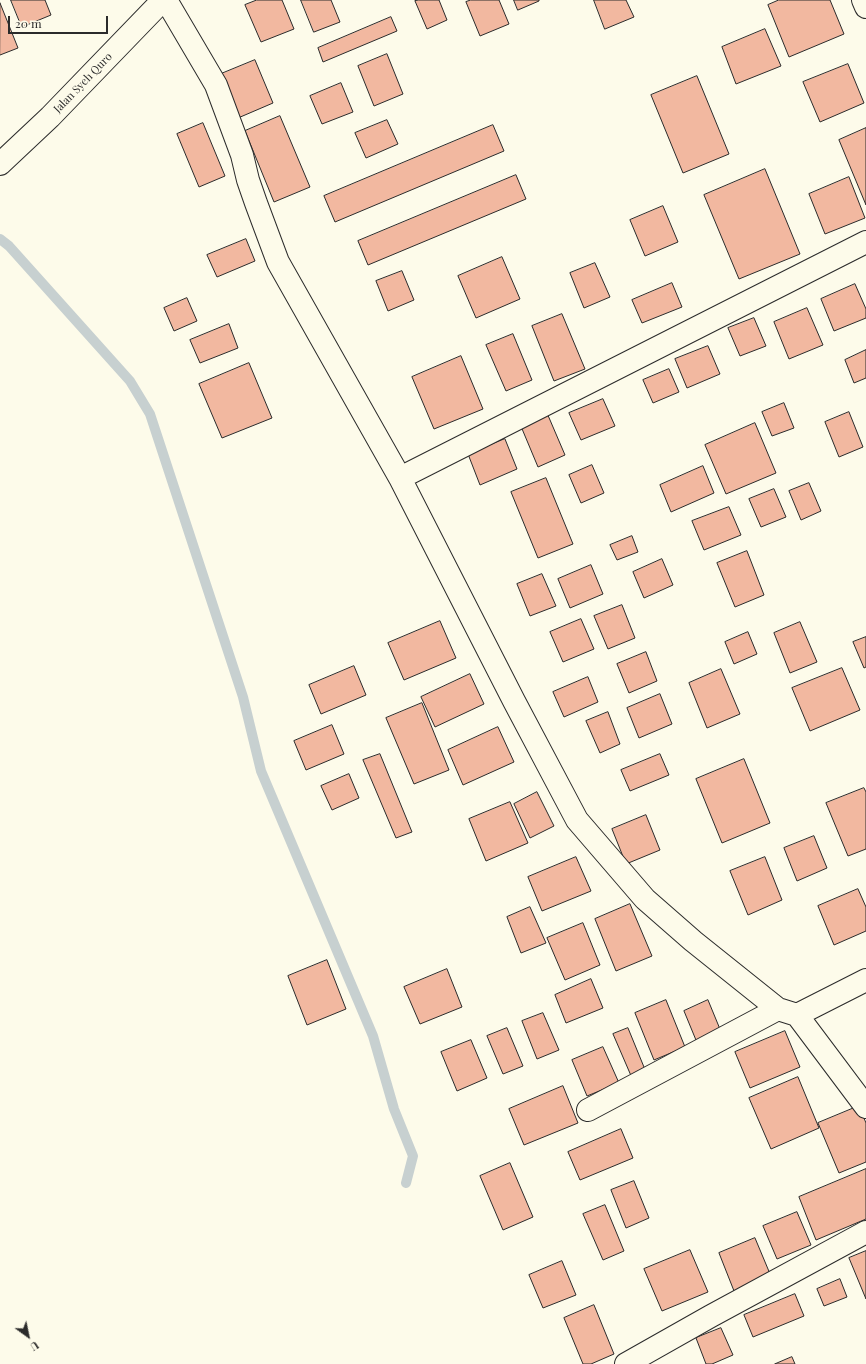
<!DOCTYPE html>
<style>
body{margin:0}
#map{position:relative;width:866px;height:1364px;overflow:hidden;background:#fdfbea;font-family:"Playfair Display",serif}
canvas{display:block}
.north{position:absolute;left:8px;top:1316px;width:40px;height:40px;-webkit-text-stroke:3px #fdfbea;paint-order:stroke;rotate:147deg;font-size:11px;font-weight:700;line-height:16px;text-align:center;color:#2b2b2b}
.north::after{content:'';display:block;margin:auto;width:14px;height:18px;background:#2b2b2b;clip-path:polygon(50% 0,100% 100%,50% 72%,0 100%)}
.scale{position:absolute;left:8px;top:16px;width:100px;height:18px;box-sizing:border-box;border:2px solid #2b2b2b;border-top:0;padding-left:5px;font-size:12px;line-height:14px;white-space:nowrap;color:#2b2b2b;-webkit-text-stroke:3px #fdfbea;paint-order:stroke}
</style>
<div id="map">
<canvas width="866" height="1364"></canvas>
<div class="north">U</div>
<div class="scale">20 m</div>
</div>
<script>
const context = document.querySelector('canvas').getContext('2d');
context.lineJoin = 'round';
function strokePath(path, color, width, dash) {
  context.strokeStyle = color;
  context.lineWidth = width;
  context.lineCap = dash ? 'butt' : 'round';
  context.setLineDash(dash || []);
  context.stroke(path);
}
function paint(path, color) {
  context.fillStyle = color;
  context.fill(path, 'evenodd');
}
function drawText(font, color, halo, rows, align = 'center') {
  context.font = font + ' "Playfair Display",serif';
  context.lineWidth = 3;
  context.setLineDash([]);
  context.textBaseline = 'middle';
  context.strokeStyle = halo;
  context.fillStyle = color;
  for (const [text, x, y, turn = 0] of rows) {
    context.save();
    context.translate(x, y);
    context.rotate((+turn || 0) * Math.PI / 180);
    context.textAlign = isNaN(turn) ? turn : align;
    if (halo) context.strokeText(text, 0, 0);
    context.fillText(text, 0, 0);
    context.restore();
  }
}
const stream = new Path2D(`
 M0 239 9 246 130 381 150 414 243 697 261 771 373 1036 394 1109 413 1156 406 1183`);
const building = new Path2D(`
 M11 0H45L51 15 22 27Z
 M257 0H282L294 29 261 42 245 5Z
 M301 0H331L340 22 314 32Z
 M419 0H439L447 20 427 29 415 1Z
 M471 0H499L509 24 480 36 466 2Z
 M514 0H539V1L518 10Z
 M594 0H626L634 17 605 29Z
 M779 0H830L844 34 789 57 768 5Z
 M0 3 18 48 0 55Z
 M391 17 397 31 323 62 318 48Z
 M765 29 781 66 736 84 722 47Z
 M387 54 403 94 374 106 358 66Z
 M255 60 273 103 238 118 221 74Z
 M848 64 864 103 820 122 803 82Z
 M697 76 729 154 683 173 651 95Z
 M341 83 353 112 322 124 310 96Z
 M280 116 310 187 274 202 245 131Z
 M387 120 398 144 366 158 355 133Z
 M203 123 225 176 199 187 177 134Z
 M493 125 504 151 335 222 324 196Z
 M866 128V205L839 140Z
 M765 169 800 254 739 279 704 195Z
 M516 175 526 199 368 265 358 241Z
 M849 177 865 218 825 234 809 194Z
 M663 206 678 242 645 256 630 220Z
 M246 239 255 261 217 277 207 255Z
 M502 257 520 299 476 318 458 276Z
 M595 263 610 297 584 308 570 273Z
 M402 271 414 300 388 311 376 281Z
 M672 283 682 307 642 323 632 300Z
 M855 284 866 309V318L834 331 821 299Z
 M187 298 197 321 174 331 164 308Z
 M807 308 823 345 789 359 774 322Z
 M562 314 585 369 554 381 532 326Z
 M754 318 766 346 740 356 728 328Z
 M229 324 238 348 200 363 190 340Z
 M513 334 532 380 506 391 486 345Z
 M708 346 720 374 687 388 675 359Z
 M866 350V378L854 383 845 360Z
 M461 356 483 409 434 429 412 377Z
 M249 363 272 418 222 438 199 384Z
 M669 369 679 392 653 403 643 380Z
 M603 399 615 426 581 440 569 413Z
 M784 403 794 428 772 436 762 412Z
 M849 412 863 447 839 457 825 422Z
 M547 413 565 455 538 467 520 424Z
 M755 423 776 473 726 494 705 445Z
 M505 439 517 469 480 485 468 454Z
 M592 465 604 493 581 503 569 475Z
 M703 466 714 493 671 512 660 485Z
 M546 478 573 544 538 558 511 492Z
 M809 483 821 511 801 520 789 491Z
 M774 489 786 517 761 527 749 499Z
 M729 507 741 535 704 550 692 521Z
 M632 536 638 552 617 560 610 545Z
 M747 551 764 595 735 607 717 563Z
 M662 559 673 585 644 598 633 572Z
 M591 565 603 594 570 608 558 579Z
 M542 574 556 606 530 616 517 584Z
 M622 605 635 638 608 649 594 616Z
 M581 619 594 649 563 662 550 632Z
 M440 621 456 658 404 680 388 643Z
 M800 622 817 662 790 673 774 633Z
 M748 632 757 654 734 664 725 642Z
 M866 637V667L864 668 853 642Z
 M646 652 657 681 629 693 617 664Z
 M354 666 366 695 321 714 309 685Z
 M842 668 860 710 810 731 792 688Z
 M721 669 740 714 707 728 689 683Z
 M470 674 484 704 435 727 421 697Z
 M588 677 598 702 564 717 553 692Z
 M660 694 672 724 639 738 627 708Z
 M422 703 449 770 414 784 386 718Z
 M608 712 620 744 600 753 586 721Z
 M332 725 344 754 306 770 294 741Z
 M498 727 514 762 463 785 448 750Z
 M380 754 412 832 396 838 363 760Z
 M660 754 669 775 630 791 621 770Z
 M744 759 770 823 722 843 696 779Z
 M349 774 359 798 332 810 321 786Z
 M864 788 866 792V849L848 856 826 803Z
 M537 792 554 826 530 838 514 804Z
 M510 802 528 843 486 861 469 819Z
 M646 815 660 850 626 864 612 829Z
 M814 836 827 868 797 881 784 848Z
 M576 857 591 891 542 911 528 877Z
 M765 857 782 900 748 915 730 871Z
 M858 889 866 907V931L834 945 818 906Z
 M630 904 652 956 616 971 595 919Z
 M530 907 546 943 521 953 507 917Z
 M583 923 600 965 565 980 547 938Z
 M327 960 346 1009 307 1025 288 976Z
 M447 969 462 1007 420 1024 404 987Z
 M591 979 603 1008 566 1023 555 995Z
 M666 1000 685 1047 654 1060 635 1013Z
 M708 1000 722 1034 698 1045 684 1011Z
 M543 1013 559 1050 537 1059 522 1021Z
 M507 1028 523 1066 503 1074 487 1036Z
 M628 1028 646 1072 632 1078 613 1034Z
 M785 1031 800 1067 750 1088 735 1052Z
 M471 1040 487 1078 457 1091 441 1052Z
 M603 1047 619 1083 587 1096 572 1060Z
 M798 1077 819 1128 771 1149 749 1098Z
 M563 1086 578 1123 524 1145 509 1109Z
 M859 1106 866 1123V1162L839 1173 818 1123Z
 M621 1129 633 1158 580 1180 568 1152Z
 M510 1163 533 1217 503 1230 480 1176Z
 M866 1169V1219L816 1240 799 1197Z
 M634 1181 649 1218 626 1228 611 1190Z
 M605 1205 624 1251 603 1260 583 1214Z
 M797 1212 811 1245 777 1259 763 1226Z
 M755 1238 773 1281 736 1296 719 1253Z
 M690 1250 708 1292 662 1311 644 1269Z
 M866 1251V1299L849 1258Z
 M562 1261 576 1295 543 1308 529 1275Z
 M840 1279 847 1297 824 1306 817 1289Z
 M795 1294 804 1316 753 1337 744 1315Z
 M594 1305 614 1354 591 1364H583L564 1318Z
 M721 1328 733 1355 712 1364H706L696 1338Z
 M792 1357 795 1364H775Z`);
const minor = new Path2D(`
 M166 0 216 85 242 155 248 180 256 203 278 262 400 478 514 701 577 820 645 899 693 941 778 1009
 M863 0 866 7
 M400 478 866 242
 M797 1015 866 1107
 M588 1110 778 1009 797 1015 866 980
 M626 1364 711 1316 866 1232`);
const major = new Path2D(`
 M0 164 50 117 163 0`);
const streetNames = [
 ["Jalan Syeh Quro",83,83,-46]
];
strokePath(stream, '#c7d0d0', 10);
paint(building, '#f2b8a0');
strokePath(building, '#2b2b2b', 1);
strokePath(minor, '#2b2b2b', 24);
strokePath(major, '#2b2b2b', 24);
strokePath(minor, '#fdfbea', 22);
strokePath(major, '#fdfbea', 22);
drawText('11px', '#2b2b2b', '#fdfbea', streetNames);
</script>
